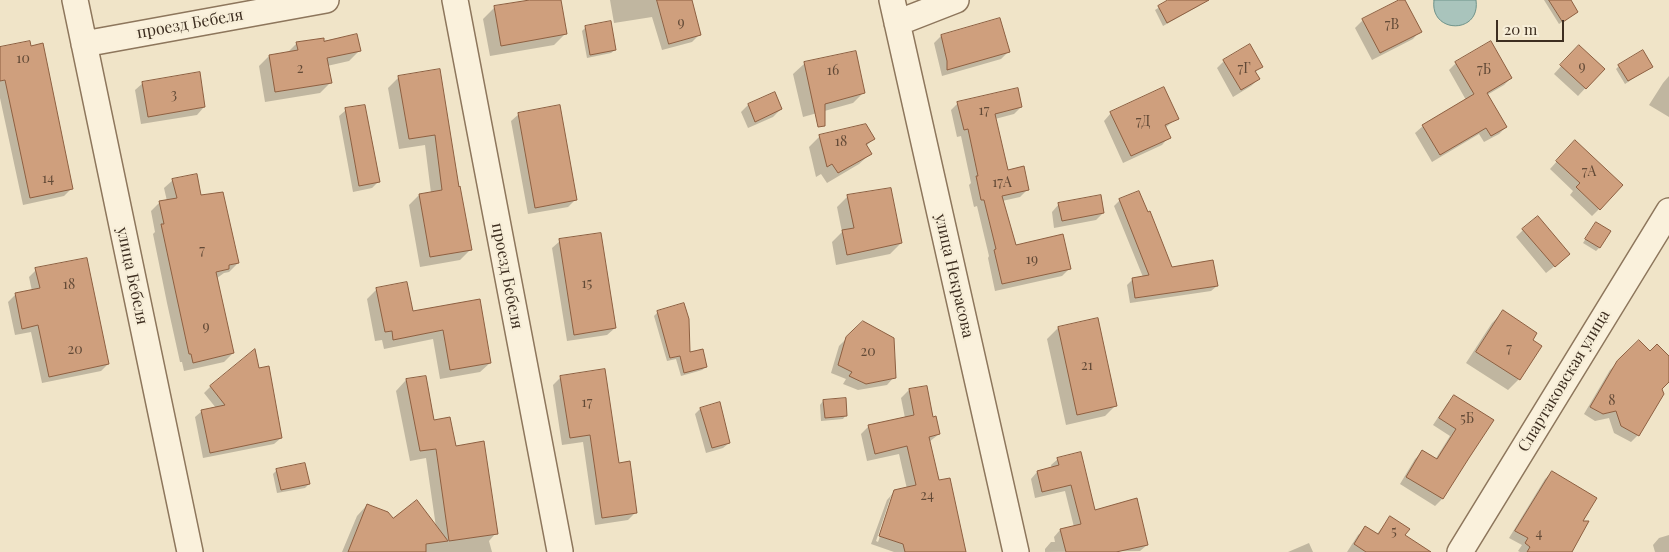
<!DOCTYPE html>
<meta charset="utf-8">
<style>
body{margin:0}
#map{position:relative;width:1669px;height:552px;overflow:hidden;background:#f0e4c8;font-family:"Playfair Display",serif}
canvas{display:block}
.scale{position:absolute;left:1496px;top:20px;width:68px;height:22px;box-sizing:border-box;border:2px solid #3d2e20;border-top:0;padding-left:6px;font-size:15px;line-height:18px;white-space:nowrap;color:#3d2e20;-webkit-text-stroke:4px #f7eed8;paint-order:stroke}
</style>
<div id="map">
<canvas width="1669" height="552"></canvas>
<div class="scale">20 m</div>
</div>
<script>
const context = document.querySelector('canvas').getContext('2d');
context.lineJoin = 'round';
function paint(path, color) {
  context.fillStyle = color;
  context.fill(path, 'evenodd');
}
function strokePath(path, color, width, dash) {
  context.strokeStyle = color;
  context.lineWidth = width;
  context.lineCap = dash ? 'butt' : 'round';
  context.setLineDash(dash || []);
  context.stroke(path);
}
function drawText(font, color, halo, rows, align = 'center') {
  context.font = font + ' "Playfair Display",serif';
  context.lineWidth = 4.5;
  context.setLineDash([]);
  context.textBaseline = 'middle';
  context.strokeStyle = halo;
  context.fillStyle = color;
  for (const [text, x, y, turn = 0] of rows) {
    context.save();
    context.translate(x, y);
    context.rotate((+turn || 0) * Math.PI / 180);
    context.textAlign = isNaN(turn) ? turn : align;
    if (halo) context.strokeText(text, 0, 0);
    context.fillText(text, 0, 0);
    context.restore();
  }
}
const water = new Path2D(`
 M1434 0H1476C1481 35 1429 34 1434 0Z`);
const shadow = new Path2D(`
 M537 0H559L565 34 554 45 490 56 483 19 494 8Z
 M610 0H690L700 34 692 42 662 50 652 17 614 23Z
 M1171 0H1201L1202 3 1199 6 1163 26 1155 10Z
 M1402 0H1404L1420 31 1413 39 1372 60 1355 28 1363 20Z
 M1544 0H1569L1577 12 1559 24Z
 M586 27 615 50 611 53 587 58 582 31Z
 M941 36 1008 52 1001 59 942 76 934 43Z
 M323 42 359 51 349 61 327 66 330 83 320 93 265 102 259 66 269 56 287 53 297 43Z
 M0 48 71 189 64 196 23 205 0 98Z
 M855 53 864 92 853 103 803 117 793 74 804 64Z
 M1572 54 1603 69 1578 96 1554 74Z
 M1224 61 1261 66 1255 73 1259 79 1251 86 1233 97 1217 68Z
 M1456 63 1511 78 1504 85 1487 95 1506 127 1499 134 1484 142 1479 134 1432 162 1415 133 1423 126 1466 100 1449 70Z
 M1619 66 1651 67 1625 84 1616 69Z
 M439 70 458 188 470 250 460 260 420 267 409 205 419 195 431 193 425 145 399 149 388 88 399 77Z
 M1669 76V117L1649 105 1663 83Z
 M143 83 204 107 197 115 141 124 135 90Z
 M958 103 1021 107 1014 114 995 119 1007 171 1027 190 1020 197 1002 201 1015 246 1069 269 1062 276 995 291 988 258 989 256 977 206 974 207 969 185 971 183 961 136 957 137 951 110Z
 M748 105 781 109 773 117 748 128 741 112Z
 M346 110 378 182 372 188 353 192 339 116Z
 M1111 113 1177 118 1165 128 1169 137 1162 145 1123 163 1104 121Z
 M519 114 575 200 568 207 528 214 511 121Z
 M820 136 874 139 866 146 870 154 859 164 827 183 821 174 816 177 809 147Z
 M1568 149 1599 209 1592 216 1570 195 1573 191 1550 169Z
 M173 180 200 196 238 263 229 272 224 273 217 278 233 353 224 362 184 371 182 362H180L167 303 153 234 155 232 151 211 160 202 167 201 164 188Z
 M848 196 901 243 890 254 836 265 832 242 842 232 837 207Z
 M1120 200 1172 269 1217 286 1211 291 1130 303 1127 285 1133 279 1143 277 1114 206Z
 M1059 204 1103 213 1096 220 1054 228 1052 212Z
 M1596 223 1599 248 1596 251 1583 243Z
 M1523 230 1561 261 1546 273 1516 237Z
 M560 241 615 328 607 335 567 341 552 248Z
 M36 270 108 364 101 371 42 383 31 332 15 335 8 302 15 295 32 291 29 277Z
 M377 289 412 313 479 301 490 363 480 372 440 379 433 339 384 349 382 340 375 341 367 299Z
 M658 312 689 354 706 367 702 370 681 376 676 359 667 361 654 316Z
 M1503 312 1531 340 1519 379 1508 390 1466 363 1492 323Z
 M1058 328 1116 405 1105 416 1066 425 1047 339Z
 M847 338 894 377 887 385 858 390 843 384 846 379 831 373 839 346Z
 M1639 342 1650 353 1669 358V380L1660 389 1662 394 1638 435 1631 442 1614 433 1609 418 1595 421 1584 414 1610 370Z
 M258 370 281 438 274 444 203 458 195 417 202 411 216 408 204 393 211 386Z
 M561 377 618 464 636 512 628 520 595 525 583 442 562 445 553 385Z
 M406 380 433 422 455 447 496 533 489 541 492 552H342L357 516 367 505 392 520 436 527 426 458 410 461 396 391Z
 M926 387 932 418 939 434 929 442 938 482 965 552H894L871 544 887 500 895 491 907 489 899 454 867 461 861 434 869 426 905 418 901 398 909 390ZM891 496H894L878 542 876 541Z
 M1454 397 1493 420 1442 499 1435 506 1400 484 1415 459 1422 452 1435 460 1450 436 1433 425 1447 404Z
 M823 401 846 415 843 419 821 421 820 405Z
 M700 409 729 443 723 448 706 453 695 414Z
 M1058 459 1094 511 1147 545 1140 551 1045 552V549L1051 542H1055L1054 537 1060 530 1074 527 1065 491 1035 498 1031 479 1037 472 1052 469 1051 465Z
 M277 470 309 484 305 488 277 493 273 474Z
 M1552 472 1581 523 1570 552H1520L1518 551 1522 545 1509 538 1545 479Z
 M1390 518 1404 535 1408 552H1347L1358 535 1366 528 1376 535Z
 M1669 535V552H1655L1653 545 1659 538Z
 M1309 543 1313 552H1288Z`);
const building = new Path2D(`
 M530 0H561L567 34 501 46 494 6Z
 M657 0H692L701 35 669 44Z
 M1168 0H1209L1167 23 1158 6Z
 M1399 0H1405L1422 32 1380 53 1362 19Z
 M1549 0H1571L1578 12 1563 22Z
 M1000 18 1010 52 947 70V61L941 35Z
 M611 21 616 50 590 55 585 26Z
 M357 34 361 51 327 58 332 83 275 92 269 55 298 50 296 42 324 38V41Z
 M30 41 31 46 43 43 73 189 30 198 5 80 0 81V47Z
 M1491 41 1512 78 1487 93 1507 127 1491 136 1486 128 1440 155 1422 125 1474 94 1455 62Z
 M1250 44 1263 67 1255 71 1260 79 1241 90 1223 60Z
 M1579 45 1605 69 1586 89 1560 65Z
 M1643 50 1653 67 1628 81 1618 65Z
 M856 51 865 93 825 104V126L818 127 804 62Z
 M440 69 459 187 460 186 472 250 430 257 419 194 442 190 435 135 409 139 398 76Z
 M200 72 205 107 148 117 142 82Z
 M1164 87 1179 119 1165 125 1171 138 1131 156 1110 112Z
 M1018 88 1022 107 995 114 1008 170 1024 166 1029 190 1002 196 1016 245 1063 234 1071 269 1002 284 994 250 996 249 984 200H981L976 176H978L968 129 964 130 957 102Z
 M775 92 782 109 755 122 748 104Z
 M365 105 380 182 359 186 345 108Z
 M560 105 577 200 535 208 518 113Z
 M866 124 875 139 866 144 872 154 838 173 832 164 827 167 819 135Z
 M1575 140 1623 185 1600 210 1576 187 1580 183 1556 161Z
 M197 174 201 195 223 192 239 263 229 265V269L216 272 234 353 193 363 191 354H189L176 294 161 224H164L159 201 177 198 172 179Z
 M891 188 902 243 847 255 842 230 854 228 847 195Z
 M1139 191 1148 212 1150 211 1172 267 1213 260 1218 286 1135 298 1132 278 1149 275 1119 199Z
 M1101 195 1104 213 1062 221 1058 203Z
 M1538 216 1570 254 1555 267 1522 229Z
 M1596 222 1611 231 1600 248 1585 239Z
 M601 233 616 328 574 335 559 239Z
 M87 258 109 364 49 377 38 325 22 329 15 293 40 288 35 268Z
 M407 282 413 311 480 299 491 363 450 370 443 330 393 340 392 331 385 332 376 288Z
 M684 303 689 319 690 352 703 349 707 367 684 373 680 356 670 358 657 311Z
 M1503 310 1537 333 1533 340 1542 346 1520 380 1476 352Z
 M1098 318 1117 406 1077 415 1058 327Z
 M863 321 894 338 896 378 866 384 849 376 852 372 838 365 846 337Z
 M1639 340 1650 351 1657 344 1669 356V382L1662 389 1664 394 1639 436 1621 426 1616 411 1603 414 1590 407 1617 361Z
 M255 349 259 368 269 366 282 438 210 453 201 410 225 405 210 386Z
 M605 369 619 463 630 461 637 513 602 518 590 435 570 438 560 376Z
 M426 376 434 420 450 417 456 446 484 441 498 534 449 541 436 449 420 451 406 379Z
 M927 386 933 417 936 416 940 434 929 437 939 480 950 478 966 552H905L903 544 879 536 894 490 916 485 907 446 875 454 868 425 914 415 909 389Z
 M1454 395 1494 420 1469 458 1443 499 1406 477 1422 450 1437 459 1456 429 1439 418Z
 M846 398 847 416 825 418 823 400Z
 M720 402 730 443 712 448 700 408Z
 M1081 452 1095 510 1137 498 1148 545 1116 552H1066L1060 529 1081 524 1071 485 1042 492 1037 471 1059 465 1057 458Z
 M305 463 310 484 281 490 276 469Z
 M1552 471 1597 498 1583 521H1589L1572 552H1527L1530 547 1525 543 1528 538 1515 531Z
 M417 500 448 541 426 544V552H348L367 504 388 512 393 518Z
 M1390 516 1410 529 1405 535 1431 552H1366L1354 544 1365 526 1378 534Z`);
const minor = new Path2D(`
 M75 0 190 552
 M455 0 560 551
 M892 0 1016 552
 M897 23 956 0
 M84 44 326 0
 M1460 552 1669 211`);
const numberNames = [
 ["9",681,23],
 ["7В",1392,25],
 ["10",23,59],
 ["9",1582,67],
 ["2",300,69],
 ["7Г",1244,69],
 ["7Б",1484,70],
 ["16",833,71],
 ["3",174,95],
 ["17",984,111],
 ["7Д",1143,122],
 ["18",841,142],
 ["7А",1589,172],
 ["14",48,179],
 ["17А",1002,183],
 ["7",202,251],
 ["19",1032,260],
 ["15",587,284],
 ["18",69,285],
 ["9",206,327],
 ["7",1509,349],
 ["20",75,350],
 ["20",868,352],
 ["21",1087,366],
 ["8",1612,401],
 ["17",587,403],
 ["5Б",1467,419],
 ["24",927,496],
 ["5",1394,532],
 ["4",1539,534]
];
const streetNames = [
 ["проезд Бебеля",190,24,-10],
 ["улица Бебеля",132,276,78],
 ["проезд Бебеля",507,276,79],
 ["улица Некрасова",954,276,77],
 ["Спартаковская улица",1564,381,-59]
];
paint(water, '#a9c4bc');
strokePath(water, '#6f938a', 1);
paint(shadow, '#0003');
paint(building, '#cf9f7d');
strokePath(building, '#8d5f41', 1);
strokePath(minor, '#8d765c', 28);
strokePath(minor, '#faf1dc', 25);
drawText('14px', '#624a37', null, numberNames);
drawText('16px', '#3d2e20', '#f7eed8', streetNames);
</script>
